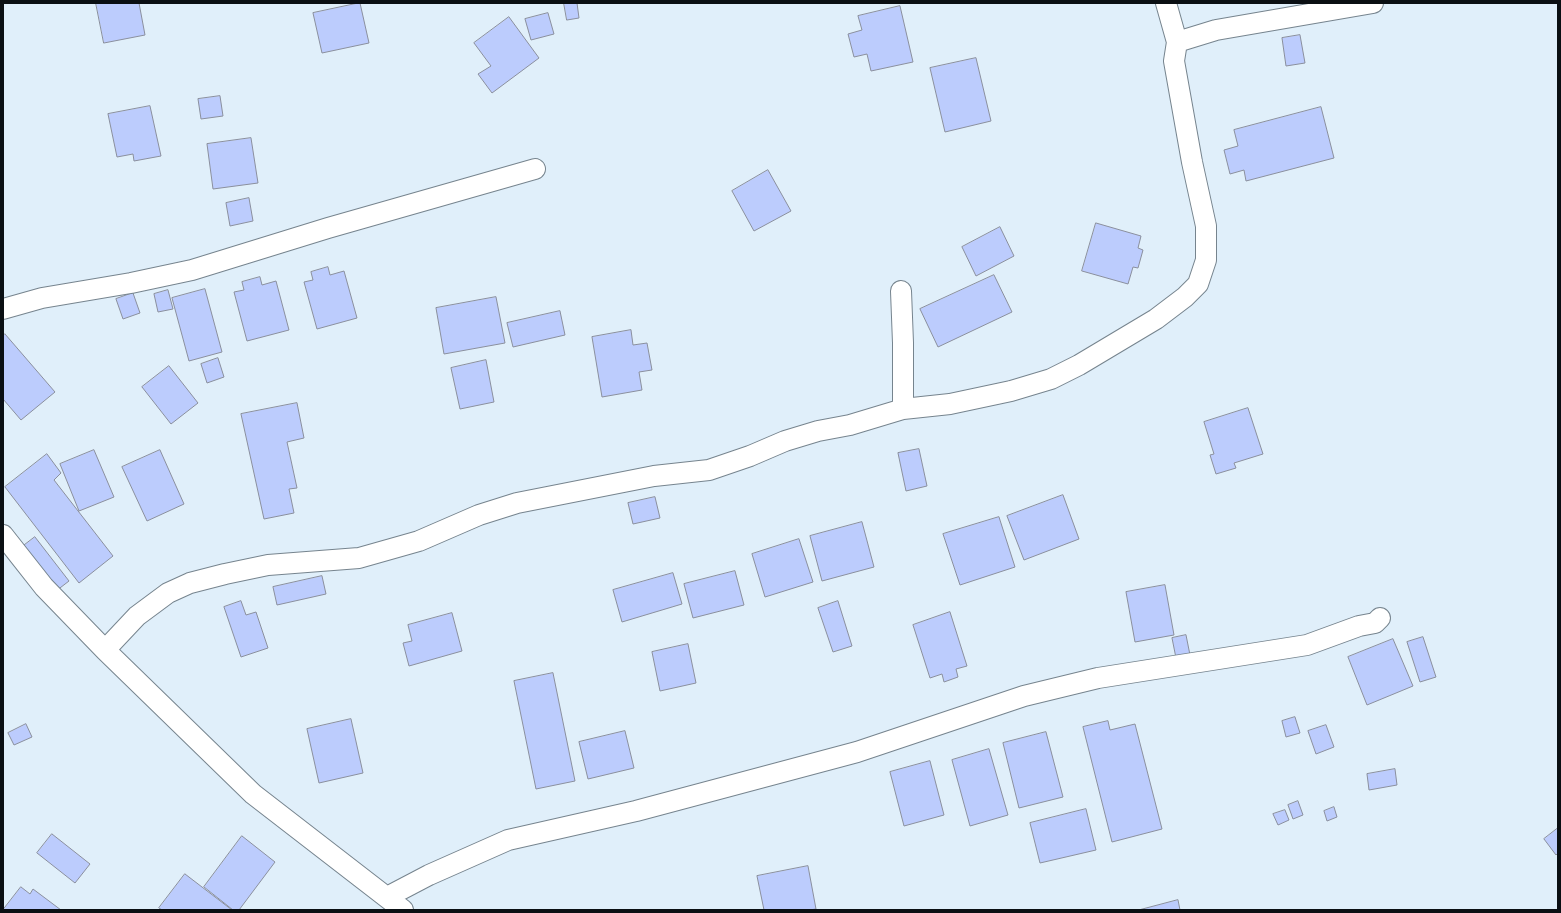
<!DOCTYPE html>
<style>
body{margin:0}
#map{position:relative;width:1561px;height:913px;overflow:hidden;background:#e0effa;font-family:Commissioner,sans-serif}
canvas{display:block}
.frame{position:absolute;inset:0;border:4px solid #0a0f13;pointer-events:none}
</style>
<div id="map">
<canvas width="1561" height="913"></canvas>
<div class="frame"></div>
</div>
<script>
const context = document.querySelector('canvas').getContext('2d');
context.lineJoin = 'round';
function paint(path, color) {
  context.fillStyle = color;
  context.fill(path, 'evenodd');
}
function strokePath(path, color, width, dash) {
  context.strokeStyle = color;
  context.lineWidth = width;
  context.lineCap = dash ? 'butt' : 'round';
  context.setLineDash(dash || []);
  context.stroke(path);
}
const building = new Path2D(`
 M96 3H139L145 35 104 43Z
 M360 3 369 43 322 53 313 13Z
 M564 3H577L579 18 567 20Z
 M900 6 913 62 871 71 867 54 854 57 848 34 862 30 858 16Z
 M548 13 554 34 531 40 525 19Z
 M509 17 539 58 492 93 478 74 491 66 474 43Z
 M1300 35 1305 63 1286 66 1282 38Z
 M976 58 991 121 945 132 930 68Z
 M220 96 223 116 201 119 198 99Z
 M150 106 161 156 134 161 133 154 117 157 108 114Z
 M1321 107 1334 158 1246 181 1244 170 1230 174 1224 150 1238 146 1234 130Z
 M251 138 258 183 213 189 207 144Z
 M768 170 791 211 754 231 732 191Z
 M249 198 253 221 230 226 226 203Z
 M1096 223 1141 236 1138 248 1143 250 1138 268 1133 267 1128 284 1082 271Z
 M1000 227 1014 256 976 276 962 247Z
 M328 267 330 275 344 271 357 318 317 329 304 282 313 280 311 272Z
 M994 275 1012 312 938 347 920 309Z
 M260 277 262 285 276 281 289 330 247 341 234 292 244 290 242 282Z
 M205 289 222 352 189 361 172 298Z
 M168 290 173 309 158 312 154 294Z
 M133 293 140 313 123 319 116 299Z
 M496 297 505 343 444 354 436 308Z
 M560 311 565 335 513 347 507 323Z
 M631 330 633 345 647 343 652 370 639 372 642 390 602 397 592 337Z
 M5 334 55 392 21 420 3 399V336Z
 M218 358 224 377 207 383 201 364Z
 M486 360 494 402 460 409 451 368Z
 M169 366 198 403 171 424 142 387Z
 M297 403 304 438 287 442 297 488 289 489 294 513 264 519 241 414Z
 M1248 408 1263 454 1234 463 1236 468 1216 474 1210 455 1214 454 1204 422Z
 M919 449 927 486 906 491 898 453Z
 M94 450 114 497 79 511 60 464Z
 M160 450 184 504 147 521 122 467Z
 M47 454 61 473 54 480 113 556 79 583 5 487Z
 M1063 495 1079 539 1024 560 1007 516Z
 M655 497 660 518 633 524 628 503Z
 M999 517 1015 567 960 585 943 534Z
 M862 522 874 567 822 581 810 536Z
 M35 537 69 581 56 591 22 547Z
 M799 539 813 582 765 597 752 554Z
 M735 571 744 605 693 618 684 584Z
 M673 573 682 604 622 622 613 590Z
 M322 576 326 594 277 605 273 587Z
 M1165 585 1174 635 1135 642 1126 592Z
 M241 601 246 615 256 612 268 648 241 657 224 607Z
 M838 601 852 646 833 652 818 608Z
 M950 612 967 666 956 669 958 677 944 682 942 674 930 678 913 625Z
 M452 613 462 651 409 666 403 643 412 641 408 625Z
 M1186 635 1190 655 1176 658 1172 638Z
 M1423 637 1436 677 1420 682 1407 642Z
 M1393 639 1413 686 1367 705 1348 657Z
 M688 644 696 683 660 691 652 652Z
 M553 673 575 781 536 789 514 681Z
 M1295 717 1300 733 1286 737 1282 721Z
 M351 719 363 773 319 783 307 729Z
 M1108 721 1110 730 1135 724 1162 829 1112 842 1083 727Z
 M26 724 32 737 14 745 8 733Z
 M1326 725 1334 747 1316 754 1308 731Z
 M625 731 634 768 588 779 579 742Z
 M1046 732 1063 797 1019 808 1003 743Z
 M989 749 1008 815 970 826 952 760Z
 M930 761 944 815 904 826 890 772Z
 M1395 769 1397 785 1369 790 1367 774Z
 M1298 801 1303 815 1293 819 1288 805Z
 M1334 807 1337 817 1327 821 1324 811Z
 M1086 809 1096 850 1040 863 1030 823Z
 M1285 810 1289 820 1278 825 1273 814Z
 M1558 828V853L1556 855 1544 839Z
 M52 834 90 864 75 883 37 853Z
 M242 836 275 862 239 910H233L204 887Z
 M808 866 816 909 810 910H764L757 876Z
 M185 874 232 910H162L159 908Z
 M21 887 30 894 33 889 61 910H3Z
 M1178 900 1180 910H1139Z`);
const minor = new Path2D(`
 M1166 3 1177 42
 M901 291 903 343V409
 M3 309 42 298 131 283 192 270 328 228 535 169
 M3 535 44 587 105 650 253 794 403 910
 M105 650 137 616 168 593 190 583 225 574 268 565 359 558 419 541 479 515 517 503 654 476 709 470 750 456 785 441 818 431 850 425 903 409 950 404 1011 391 1051 379 1079 365 1156 319 1185 297 1198 284 1206 260V226L1192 162 1174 61 1177 42 1216 30 1373 3
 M387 897 429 875 508 840 636 811 857 752 1024 696 1098 678 1307 645 1359 626 1375 623 1380 618`);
paint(building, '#bcccfd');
strokePath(building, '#8a8f9d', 1);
strokePath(minor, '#76848e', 22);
strokePath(minor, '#fff', 20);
</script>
